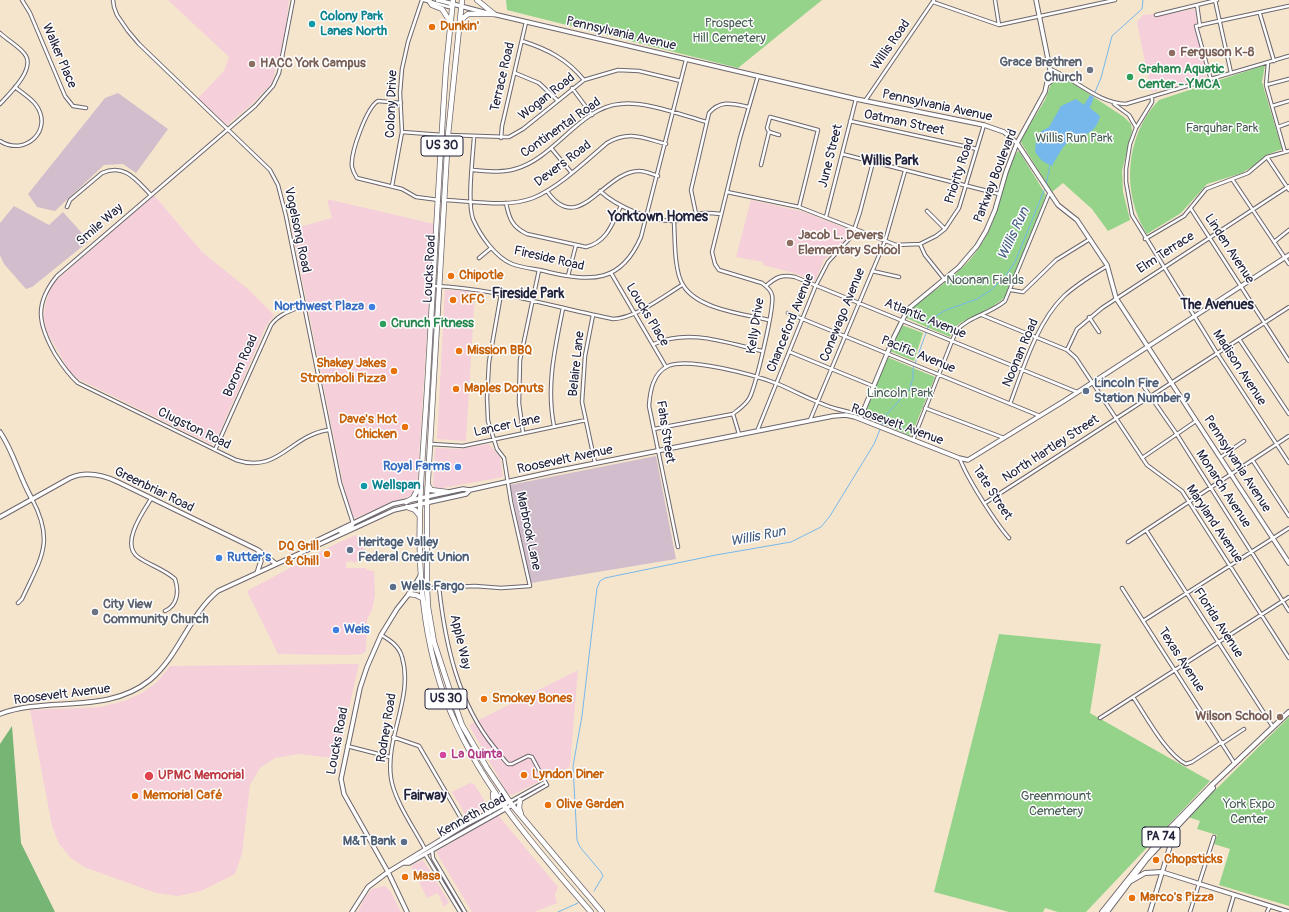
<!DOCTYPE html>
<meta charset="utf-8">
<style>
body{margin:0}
canvas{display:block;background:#f5e5cd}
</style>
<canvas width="1289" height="912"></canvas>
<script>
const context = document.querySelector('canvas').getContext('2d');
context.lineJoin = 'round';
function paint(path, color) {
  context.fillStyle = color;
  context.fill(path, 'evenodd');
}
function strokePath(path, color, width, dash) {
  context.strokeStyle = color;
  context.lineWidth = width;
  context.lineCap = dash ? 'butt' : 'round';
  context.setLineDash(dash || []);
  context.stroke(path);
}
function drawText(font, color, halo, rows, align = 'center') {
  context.font = font + ' Pangolin,sans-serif';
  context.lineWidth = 3;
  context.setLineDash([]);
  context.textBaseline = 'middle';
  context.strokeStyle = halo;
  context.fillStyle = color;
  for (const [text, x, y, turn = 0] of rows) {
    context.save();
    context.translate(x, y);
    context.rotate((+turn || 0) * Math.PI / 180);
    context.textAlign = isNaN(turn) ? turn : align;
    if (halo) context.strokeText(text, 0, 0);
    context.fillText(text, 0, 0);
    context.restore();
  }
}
const built = new Path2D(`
 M168 0H289L285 34 272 83 252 104 227 125 198 98 224 71 229 57Z
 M1195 9 1206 77 1151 92 1137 22 1143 15 1153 14 1157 16Z
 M154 195 202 252 248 289 274 315 266 326 216 441 211 444 78 379 70 372 47 332 44 319 45 307 50 288 57 280Z
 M327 199 434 224 417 487 410 496 355 518 352 516 343 483 292 229 332 218Z
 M751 200 804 212 850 230 844 241 824 260 815 281 794 273 763 265V262L736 257Z
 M445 290 475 291 466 441 437 439Z
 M489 444 500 457 503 477 437 489 433 485 435 448 460 449Z
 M356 535 365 551 363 559 354 563 352 561 346 562V568H366L367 570 374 571 375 595 372 610 367 620 366 651 362 654 348 655 278 654 247 591 333 545Z
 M359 664 339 752 332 758 299 754 275 758 260 768 250 785 242 854 235 874 201 891 178 896 156 893 84 867 71 858 59 844 52 826 30 710 100 707 124 701 142 693 157 682 170 666Z
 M578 670 570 767 512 795 507 793 469 725Z
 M470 783 474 784 486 803 484 805 486 808 468 819 452 792Z
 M498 815 558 887 555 895 557 903 534 912H472L436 852Z
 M423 860 449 902 444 907 438 893 427 898 411 866Z
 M385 886 391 892 401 912H358L365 897 372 889Z`);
const industrial = new Path2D(`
 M118 93 168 129 136 173 123 164 104 165 55 211 37 207 28 194 105 98Z
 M14 206 49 225 63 212 89 241 32 287 26 289 4 264 0 255V223Z
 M656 456 676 559 531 583 510 485Z`);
const green = new Path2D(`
 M506 0H822L738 68 507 10Z
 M1265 65 1262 82 1282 149 1266 155 1255 165 1242 173 1207 184 1181 213 1147 234C1121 194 1125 135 1159 100Z
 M1057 79H1064L1071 82 1124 117 1131 124 1132 131 1122 171 1123 192 1130 220 1108 231 1092 209 1063 183 1052 192 1020 141 1045 100 1051 84Z
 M1019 151 1046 195 1007 296 992 307 962 322 955 327 950 337 906 318C909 302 927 297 938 288 949 280 959 271 968 262 1001 226 997 190 1017 152Z
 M902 325 923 333 914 361 890 351Z
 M887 357 935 377 911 436 864 416Z
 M999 634 1101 644 1090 713 1210 781 1086 912H1058L1045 908 1043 912H1009L934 892Z
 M1289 717V906L1219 885 1230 849 1214 844 1217 835 1197 829 1200 821 1188 817Z`);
const forest = new Path2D(`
 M12 726 21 843 55 912H0V744Z`);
const water = new Path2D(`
 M1090 95 1094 97 1090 108 1100 116C1095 139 1077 133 1065 145 1060 151 1056 159 1052 166L1042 161 1035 152 1036 141 1040 132 1049 127 1061 106 1076 99 1084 105Z`);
const stream = new Path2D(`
 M1095 92 1101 78 1112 36 1142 9 1143 0
 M1046 185 1050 165
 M594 891 603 876 601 872 580 847 577 840 573 766 582 716 597 588 600 581 605 578 716 555 791 542 821 527 830 516 874 444 886 415 910 389 913 377V369L931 319 946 310 977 299 991 290 1006 275 1015 262 1045 188
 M558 912 578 903`);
const street = new Path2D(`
 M22 0 30 13 65 96 73 106 86 108
 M113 0 114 7 117 15 128 31 139 44 270 170 278 185 286 216 340 483 353 523
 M293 0 279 73 273 86 255 106 57 276C34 304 38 324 55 354 62 365 68 374 78 383L236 460C279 474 289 436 328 430
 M424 0 449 7 452 5
 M995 0 999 25
 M1215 0 1231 73
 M933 2 999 25 1115 0
 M1197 5 1200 26
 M1260 14 1274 61
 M1156 15 1217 0
 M0 33C7 40 22 48 26 56 34 71 9 94 0 104
 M522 41C547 49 567 59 584 80
 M1268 63 1266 85 1285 152
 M1050 69C1076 79 1097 103 1126 104L1289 56
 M515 73 539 83 557 100
 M1211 80 1196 26 1289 6
 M1048 84 1058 77H1065
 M1266 85 1289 79
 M572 88 592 115
 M1152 97V102L1136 128 1130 144 1126 169V182L1132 215 1217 353 1289 463
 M865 101 934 0
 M401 103 378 101C367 107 350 153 352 167 353 171 355 175 357 178L402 189 416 197 439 200
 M1114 104 1129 115 1136 127
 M1272 106 1289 101
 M850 121 977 149
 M1278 127 1289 123
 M402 132 442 135
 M769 132 767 128 770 117 818 130 799 207
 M448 135 509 137 523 129 584 80 618 70 639 71 681 81
 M474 137C473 156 467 202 473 219 480 235 495 257 512 264 523 268 536 269 548 272 592 282 621 283 641 237L686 60
 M501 138 502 126 526 22
 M0 141C25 157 54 130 36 105 31 98 22 93 15 87
 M551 148 571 172
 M842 154 999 194
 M1267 157 1289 190
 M761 165 769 132 779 135
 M473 170C487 171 502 173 515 169 554 159 580 107 620 104 646 101 681 115 707 122
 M1232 179 1289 264
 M392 186 402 132 400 93 402 69 408 42 422 0
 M547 191C579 238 604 170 640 171 645 171 652 174 658 176
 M600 191C616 206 650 221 673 221 680 222 689 215 696 214 704 212 713 213 721 214
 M727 192 799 207 896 245 920 244 936 236 945 229 959 208 984 125
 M445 200C472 201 507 208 533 198 558 188 586 161 607 143 629 130 643 138 666 144
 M506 203C509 218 512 227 527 234L586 247C607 242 612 224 621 206
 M67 207 70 200 102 173C125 163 136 180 151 195
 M1191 209 1289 361
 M927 211 945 229
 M696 214 691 190 709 113C721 99 734 104 749 107
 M826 217 856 99
 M674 222C675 239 674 271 683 285 697 309 743 314 769 320
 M1145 239 1184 216 1206 189 1248 173 1267 157 1289 151
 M1274 242 1289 230
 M920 244 925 255 945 280
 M479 258 491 248
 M872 271 899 277
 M611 273 666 367
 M568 276 576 245
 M433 286C494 288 554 307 613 319 634 319 664 296 682 285
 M766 286C776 277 782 274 795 277L1077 392
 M1011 290 1023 292 1056 260 1090 239
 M788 313 1040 416
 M593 315 585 356 582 402 595 463
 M982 315 1067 350 1076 358 1147 465 1182 491 1289 658
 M1089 317 1099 332
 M1239 339 1289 414
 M654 344C689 328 727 343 762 351
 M1067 350 1077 329 1102 308 1289 186
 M790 352 873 386
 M1139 380 1176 433 1289 611
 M1010 404C1023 369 1037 322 1064 296 1077 284 1092 275 1107 266
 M925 408 1004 438
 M733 414 739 434
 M810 420 885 241 905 171
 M554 426C546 386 555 348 563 308
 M654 429 733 414C739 409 746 405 750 397 756 384 775 306 772 295 771 290 766 286 762 283L719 270 715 264 712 252 740 138 758 76
 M758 429 816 285 828 262 852 236 860 212 873 162
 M523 433 519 403 520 360 539 270
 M913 440 956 331C969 316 990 314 1005 301L1049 194
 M431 444 463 446 586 420
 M215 450 271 325C279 314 290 311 303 306
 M1221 457 1244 441
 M1142 458 1196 421
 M960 459C967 478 995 522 1009 538
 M1253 461 1289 516
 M151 499C143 512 120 544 138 557 149 565 164 569 175 579 179 591 178 605 165 611
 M985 503 1289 307
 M1146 530 1273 727
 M1128 542 1289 436
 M678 547 649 406C650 391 653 373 668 366 689 357 755 375 778 384 797 392 816 403 837 409 844 411 850 412 857 414
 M439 587C445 643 458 703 494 747 499 753 503 759 508 764H512L528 756 532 757 547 785 512 805
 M427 588 475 586 501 588 530 586 511 502 504 458 497 449 488 421 487 398 489 362 501 294
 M1122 588 1235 764
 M18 603 22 599C41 558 55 542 32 499
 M1143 621 1289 528
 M381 635C390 640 399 646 402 657 414 697 385 737 391 778 394 800 414 828 425 849
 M1133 697C1146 716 1166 754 1186 764L1192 762 1222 742
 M1100 718 1289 597
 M393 737 419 746 465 825
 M1223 743 1244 729
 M347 746 390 757
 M509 802 545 782
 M432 850 433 858 465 912
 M425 854 460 912
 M1190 912 1214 837
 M1229 912 1234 895
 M1267 912 1270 906`);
const secondary = new Path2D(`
 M438 0 487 13
 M493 14 856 99 984 125 1004 132 1017 143 1058 205 1077 220 1107 265 1116 298 1289 563
 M860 419 894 337 908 309 959 267 977 246 986 231 995 210 1006 172 1017 143 1045 92 1050 69 1036 0
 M0 432C14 452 19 477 32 499
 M0 517 70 478C86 471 103 475 118 482L258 550 276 564
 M341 532 352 526 353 523
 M307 549 318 540 393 504 463 489 470 490 551 472 833 416 846 415 855 417 959 458 968 460 1064 401 1289 255
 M257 573 261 561 258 550
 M0 714C48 696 107 715 150 680 179 656 189 615 218 591L394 510 466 494 469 491
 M404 863H409L512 805
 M1162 872 1289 912
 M352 912 368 887 388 872 465 825 509 802
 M407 912 388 872 344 794 341 779 360 688 367 667 381 635 397 609 412 590 420 576
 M1150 912 1175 830`);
const primary = new Path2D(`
 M1131 881 1145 873 1162 872
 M1102 912 1166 832 1212 785 1289 712
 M1107 912 1146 860 1213 788`);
const highway = new Path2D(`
 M438 0H439
 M453 0 446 68C439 170 434 271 428 373 422 484 406 590 445 698 477 782 533 845 591 912
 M462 0 448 135 427 497V588L428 607 434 642 449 688 462 725 487 768 512 805 602 912
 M477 0 494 14
 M430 2 432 5 442 9 449 20
 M461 23V20L468 14H494
 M428 485 431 490 447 492
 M406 502 413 498 420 485
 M407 507 415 510 420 516
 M409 594 416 595 422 598
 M520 800 519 808 521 814
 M489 812 494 804 493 794`);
const markers = [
 [312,24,4,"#0f9aa8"],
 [432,27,4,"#e8710a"],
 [1172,53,4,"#8d6e63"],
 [252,64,4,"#8d6e63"],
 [1090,70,4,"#6b7280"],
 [1130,77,4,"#2e9e5b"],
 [790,243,4,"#8d6e63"],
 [451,276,4,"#e8710a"],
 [453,300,4,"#e8710a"],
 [372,307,4,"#3f7fe0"],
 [383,324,4,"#2e9e5b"],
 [459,351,4,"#e8710a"],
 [394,371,4,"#e8710a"],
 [456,389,4,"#e8710a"],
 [1086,391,4,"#5c6f8a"],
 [405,427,4,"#e8710a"],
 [458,467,4,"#3f7fe0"],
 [364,486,4,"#0f9aa8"],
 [350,550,4,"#5c6f8a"],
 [327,554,4,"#e8710a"],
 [219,558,4,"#3f7fe0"],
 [393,587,4,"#5c6f8a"],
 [95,612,4,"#6b7280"],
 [336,630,4,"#3f7fe0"],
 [484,699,4,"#e8710a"],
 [1280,717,4,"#8d6e63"],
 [443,755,4,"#d1479c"],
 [524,775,4,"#e8710a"],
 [149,776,5,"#e0444e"],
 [135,796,4,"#e8710a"],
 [548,805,4,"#e8710a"],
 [404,842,4,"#5c6f8a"],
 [1156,860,4,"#e8710a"],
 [405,877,4,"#e8710a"],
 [1132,898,4,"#e8710a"]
];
const shields = [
 [442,146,42],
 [446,699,42],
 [1161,837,38]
];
const shieldNames = [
 ["US 30",442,146],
 ["US 30",446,699],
 ["PA 74",1161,837]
];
const cultureNames = [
 ["Colony Park",320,17],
 ["Lanes North",320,32],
 ["Wellspan",372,486]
];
const parkNames = [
 ["Prospect",729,24],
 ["Hill Cemetery",729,39],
 ["Farquhar Park",1222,129],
 ["Willis Run Park",1074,139],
 ["Noonan Fields",985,281],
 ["Lincoln Park",900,394],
 ["Greenmount",1056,797],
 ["Cemetery",1056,812],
 ["York Expo",1249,805],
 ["Center",1249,820]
];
const foodNames = [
 ["Dunkin'",440,27],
 ["Chipotle",459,276],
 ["KFC",461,300],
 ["Mission BBQ",467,351],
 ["Shakey Jakes",386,364,"right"],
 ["Stromboli Pizza",386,379,"right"],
 ["Maples Donuts",464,389],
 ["Dave's Hot",397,420,"right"],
 ["Chicken",397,435,"right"],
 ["DQ Grill",319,547,"right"],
 ["& Chill",319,562,"right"],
 ["Smokey Bones",492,699],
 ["Lyndon Diner",532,775],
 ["Memorial Café",143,796],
 ["Olive Garden",556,805],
 ["Chopsticks",1164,860],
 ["Masa",413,877],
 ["Marco's Pizza",1140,898]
];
const streetNames = [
 ["Pennsylvania Avenue",621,34,13],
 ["Willis Road",891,45,-55],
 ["Walker Place",59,56,67],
 ["Terrace Road",503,77,-77],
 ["Wogan Road",547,97,-38],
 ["Colony Drive",392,104,-88],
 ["Pennsylvania Avenue",937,106,12],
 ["Oatman Street",904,123,12],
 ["Continental Road",561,128,-35],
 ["June Street",831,156,-76],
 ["Devers Road",563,164,-37],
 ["Priority Road",960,171,-72],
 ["Parkway Boulevard",996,176,-69],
 ["Smile Way",100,225,-41],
 ["Vogelsong Road",297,230,78],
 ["Linden Avenue",1229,249,57],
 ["Elm Terrace",1166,253,-33],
 ["Fireside Road",549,259,13],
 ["Loucks Road",430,269,-87],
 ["Loucks Place",647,315,59],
 ["Conewago Avenue",843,315,-68],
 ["Atlantic Avenue",925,319,22],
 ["Chanceford Avenue",791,323,-68],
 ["Kelly Drive",756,326,-81],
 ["Noonan Road",1021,353,-67],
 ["Pacific Avenue",918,355,22],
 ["Belaire Lane",577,364,-84],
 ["Borom Road",241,366,-66],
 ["Madison Avenue",1239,368,57],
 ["Roosevelt Avenue",897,425,20],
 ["Lancer Lane",507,426,-12],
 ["Clugston Road",194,429,26],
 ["Fahs Street",665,432,81],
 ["North Hartley Street",1051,449,-33],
 ["Roosevelt Avenue",565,460,-12],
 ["Pennsylvania Avenue",1237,464,57],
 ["Monarch Avenue",1223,489,57],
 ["Greenbriar Road",154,490,26],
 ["Tate Street",992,493,57],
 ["Maryland Avenue",1214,524,56],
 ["Marbrook Lane",528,531,78],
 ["Florida Avenue",1218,623,57],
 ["Apple Way",460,642,77],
 ["Texas Avenue",1181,660,57],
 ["Roosevelt Avenue",62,695,-7],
 ["Rodney Road",387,728,-81],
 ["Loucks Road",338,741,-79],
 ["Kenneth Road",472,816,-29]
];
const educationNames = [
 ["Ferguson K-8",1180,53],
 ["HACC York Campus",260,64],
 ["Jacob L. Devers",798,236],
 ["Elementary School",798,251],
 ["Wilson School",1272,717,"right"]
];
const worshipNames = [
 ["Grace Brethren",1082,63],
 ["Church",1082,78],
 ["City View",103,605,"left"],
 ["Community Church",103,620,"left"]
];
const leisureNames = [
 ["Graham Aquatic",1138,70],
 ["Center - YMCA",1138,85],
 ["Crunch Fitness",391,324]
];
const shopNames = [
 ["Northwest Plaza",364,307],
 ["Royal Farms",450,467],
 ["Rutter's",227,558,"left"],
 ["Weis",344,630,"left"]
];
const serviceNames = [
 ["Lincoln Fire",1094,384],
 ["Station Number 9",1094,399],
 ["Heritage Valley",358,543],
 ["Federal Credit Union",358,558],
 ["Wells Fargo",401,587],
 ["M&T Bank",396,842,"right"]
];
const hotelNames = [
 ["La Quinta",451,755]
];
const healthNames = [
 ["UPMC Memorial",158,776]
];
const neighbourhoodNames = [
 ["Willis Park",890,161],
 ["Yorktown Homes",658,217],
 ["Fireside Park",528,294],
 ["The Avenues",1217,305],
 ["Fairway",425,796]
];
const waterNames = [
 ["Willis Run",1014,234,-65],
 ["Willis Run",758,537,-11]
];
paint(built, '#f5cfda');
paint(industrial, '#d1bdcb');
paint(green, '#94d389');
paint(forest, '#77b575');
paint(water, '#77b8ec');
strokePath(stream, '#77b8ec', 1);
strokePath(street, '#6c666e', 4.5);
strokePath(secondary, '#6c666e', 5.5);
strokePath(primary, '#6c666e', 6);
strokePath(highway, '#6c666e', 6);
strokePath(street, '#fff', 2.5);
strokePath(secondary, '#fff', 3.5);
strokePath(primary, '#fff', 4);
strokePath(highway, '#fff', 4.5);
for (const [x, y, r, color] of markers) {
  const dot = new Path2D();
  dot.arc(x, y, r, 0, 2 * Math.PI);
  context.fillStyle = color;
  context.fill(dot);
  strokePath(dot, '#fff', 1.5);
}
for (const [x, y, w] of shields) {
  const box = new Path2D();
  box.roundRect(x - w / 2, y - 10, w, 20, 3);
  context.fillStyle = '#fff';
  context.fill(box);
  strokePath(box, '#22223b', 1);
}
drawText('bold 12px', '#22223b', null, shieldNames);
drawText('bold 13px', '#0d838f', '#fff', cultureNames, 'left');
drawText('13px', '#4a6056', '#fff', parkNames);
drawText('bold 13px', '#c56008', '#fff', foodNames, 'left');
drawText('13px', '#22223b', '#fff', streetNames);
drawText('bold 13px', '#785e54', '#fff', educationNames, 'left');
drawText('bold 13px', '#5b616d', '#fff', worshipNames, 'right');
drawText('bold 13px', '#27864d', '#fff', leisureNames, 'left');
drawText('bold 13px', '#366cbe', '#fff', shopNames, 'right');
drawText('bold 13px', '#4e5e75', '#fff', serviceNames, 'left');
drawText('bold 13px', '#b23c85', '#fff', hotelNames, 'left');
drawText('bold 13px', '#be3a42', '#fff', healthNames, 'left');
drawText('bold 14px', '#22223b', '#fff', neighbourhoodNames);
drawText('italic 14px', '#445e82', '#fff', waterNames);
</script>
